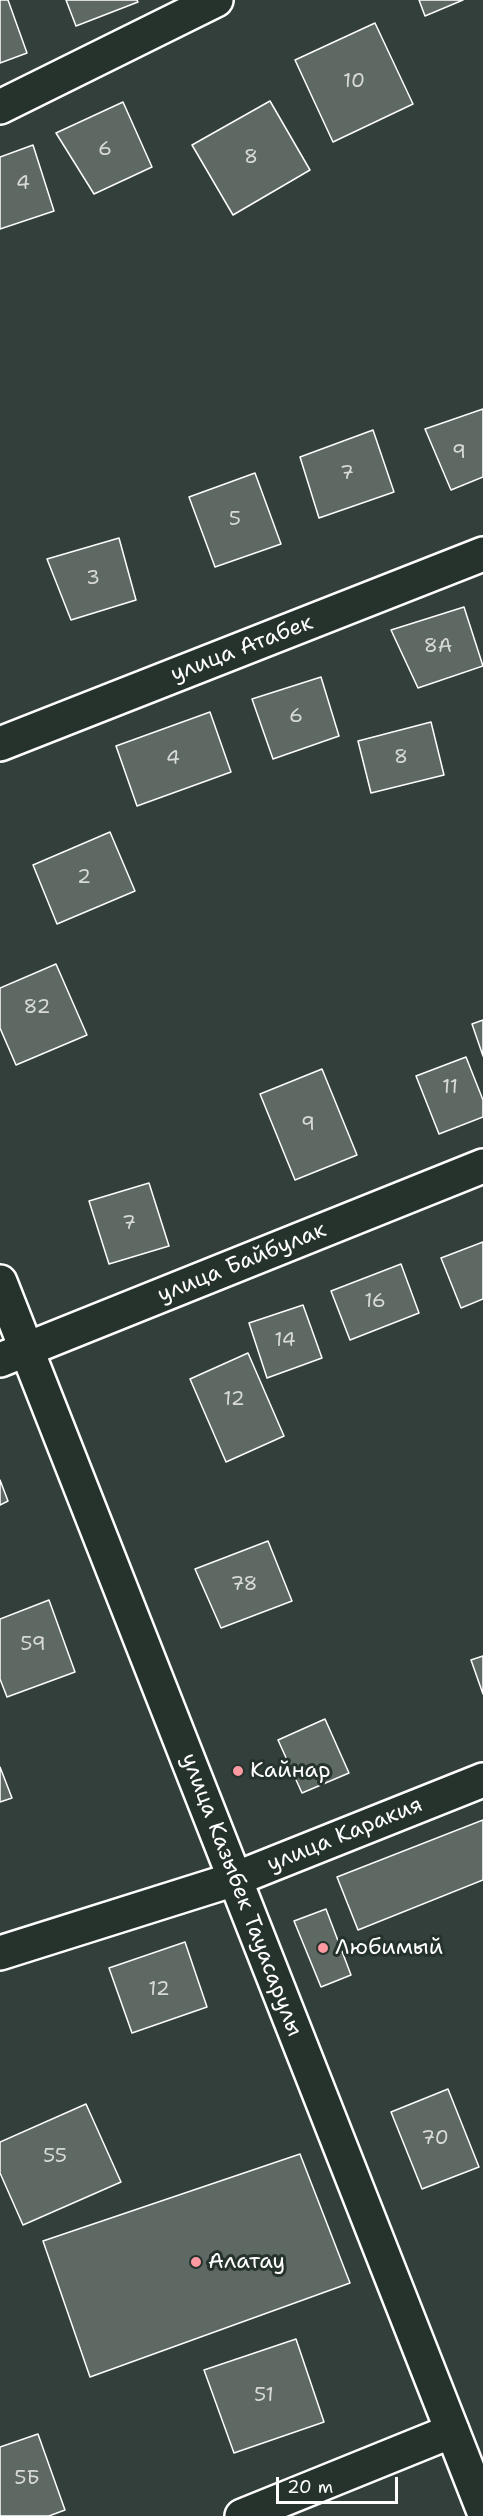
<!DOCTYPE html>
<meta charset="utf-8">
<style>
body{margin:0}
#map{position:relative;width:483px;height:2516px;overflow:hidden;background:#333f3a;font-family:"Shantell Sans",sans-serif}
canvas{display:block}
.scale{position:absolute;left:276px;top:2477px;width:122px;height:27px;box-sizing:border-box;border:3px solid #fff;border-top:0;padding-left:8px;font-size:18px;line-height:21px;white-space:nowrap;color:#fff;-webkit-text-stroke:4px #26332d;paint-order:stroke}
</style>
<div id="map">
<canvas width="483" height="2516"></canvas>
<div class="scale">20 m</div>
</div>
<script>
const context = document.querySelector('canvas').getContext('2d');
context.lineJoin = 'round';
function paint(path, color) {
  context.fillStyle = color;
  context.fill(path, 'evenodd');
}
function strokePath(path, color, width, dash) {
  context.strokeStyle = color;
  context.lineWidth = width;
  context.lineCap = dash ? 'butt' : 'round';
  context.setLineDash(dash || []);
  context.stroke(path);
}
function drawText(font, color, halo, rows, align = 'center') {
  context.font = font + ' "Shantell Sans",sans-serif';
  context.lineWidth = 6;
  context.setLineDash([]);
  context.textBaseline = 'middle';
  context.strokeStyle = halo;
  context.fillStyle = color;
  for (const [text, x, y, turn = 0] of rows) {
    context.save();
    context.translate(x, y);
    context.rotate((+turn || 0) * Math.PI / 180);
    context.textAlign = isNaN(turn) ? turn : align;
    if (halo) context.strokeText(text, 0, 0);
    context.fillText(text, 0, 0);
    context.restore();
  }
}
const building = new Path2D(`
 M0 0H8L27 53 0 63Z
 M66 0H137L138 2 76 26Z
 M419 0H463L425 16Z
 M375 23 413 104 333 142 295 60Z
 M270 101 310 170 233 215 192 145Z
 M123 102 152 167 94 194 56 133Z
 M33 145 54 211 0 229V157Z
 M483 409V477L451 490 425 429Z
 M373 430 394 492 319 518 300 457Z
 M255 473 281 544 215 567 189 497Z
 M119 538 136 600 71 620 47 559Z
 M464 607 483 666 418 688 391 630Z
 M321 677 339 736 273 759 252 699Z
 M210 712 231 772 137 806 116 746Z
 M431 722 444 775 371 793 358 741Z
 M110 832 135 891 57 924 33 865Z
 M56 964 87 1035 16 1065 0 1028V988Z
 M483 1020V1056L472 1024Z
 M466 1057 483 1100V1117L439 1134 416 1076Z
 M322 1069 357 1155 295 1180 260 1094Z
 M149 1183 169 1246 109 1264 89 1201Z
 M483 1242V1299L461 1308 441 1258Z
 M401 1264 419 1313 350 1340 331 1291Z
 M303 1305 322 1358 267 1378 249 1323Z
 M248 1353 284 1436 226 1462 190 1379Z
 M0 1480 8 1501 0 1505Z
 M268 1541 292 1601 221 1628 195 1569Z
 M49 1600 75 1672 7 1697 0 1679V1619Z
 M483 1656V1694L471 1660Z
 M325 1719 349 1773 302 1793 278 1740Z
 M0 1767 12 1798 0 1802Z
 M483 1820V1880L358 1930 337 1877Z
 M326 1909 351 1975 321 1987 294 1921Z
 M185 1942 207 2007 132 2033 109 1968Z
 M448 2089 479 2167 422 2189 391 2112Z
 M86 2104 121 2182 23 2225 0 2173V2142Z
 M300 2154 350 2283 90 2377 43 2241Z
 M296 2339 324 2422 234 2453 204 2370Z
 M38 2434 65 2510 49 2516H0V2447Z`);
const minor = new Path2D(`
 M0 107 216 0
 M0 744 483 554
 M0 1360 483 1166
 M0 1953 235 1879 483 1780
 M242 2516 452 2431`);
const tertiary = new Path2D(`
 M0 1282 483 2509`);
const markers = [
 [238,1771,6,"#ff9aa2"],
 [323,1948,6,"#ff9aa2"],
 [196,2262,6,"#ff9aa2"]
];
const numberNames = [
 ["10",354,82],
 ["6",105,150],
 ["8",251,158],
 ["4",23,184],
 ["9",459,453],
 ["7",347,474],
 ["5",235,520],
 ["3",93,579],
 ["8А",438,647],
 ["6",296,717],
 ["8",401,758],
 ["4",173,759],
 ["2",84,878],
 ["82",37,1008],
 ["11",450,1088],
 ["9",308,1125],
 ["7",129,1224],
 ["16",375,1302],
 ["14",285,1341],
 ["12",234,1400],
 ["78",244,1585],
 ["59",33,1645],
 ["12",159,1990],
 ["70",435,2139],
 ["55",55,2157],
 ["51",264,2396],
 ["5Б",27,2479]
];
const streetNames = [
 ["улица Атабек",242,649,-21],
 ["улица Байбулак",242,1263,-22],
 ["улица Каракия",345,1835,-22],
 ["улица Казыбек Тауасарулы",241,1895,69]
];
const poiNames = [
 ["Кайнар",250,1771],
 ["Любимый",335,1948],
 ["Алатау",208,2262]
];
paint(building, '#5f6964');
strokePath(building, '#fff', 1.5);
strokePath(minor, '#fff', 38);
strokePath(tertiary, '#fff', 38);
strokePath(minor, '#26332d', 33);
strokePath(tertiary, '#26332d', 33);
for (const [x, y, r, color] of markers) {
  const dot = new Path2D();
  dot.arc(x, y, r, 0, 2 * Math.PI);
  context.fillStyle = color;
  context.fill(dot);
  strokePath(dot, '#26332d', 2);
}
drawText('20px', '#d7dad8', null, numberNames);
drawText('22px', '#fff', '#26332d', streetNames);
drawText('22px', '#fff', '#26332d', poiNames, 'left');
</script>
